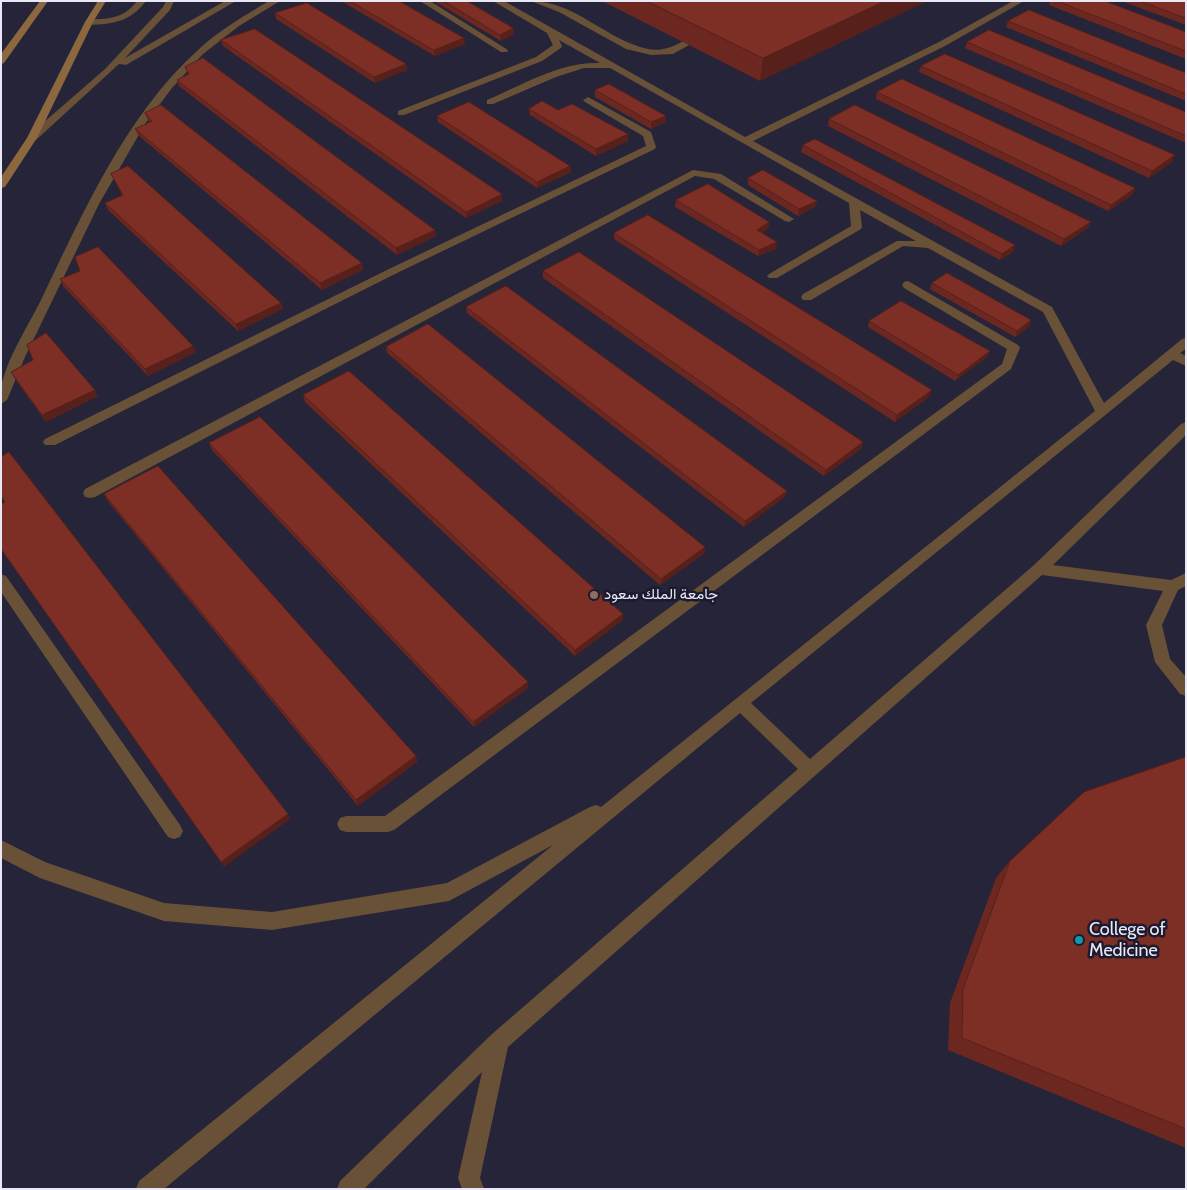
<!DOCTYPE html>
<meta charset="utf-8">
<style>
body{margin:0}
#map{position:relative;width:1187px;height:1190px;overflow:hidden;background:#252438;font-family:Cabin,sans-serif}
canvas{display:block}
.frame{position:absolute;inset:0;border:2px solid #e8e8f6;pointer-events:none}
</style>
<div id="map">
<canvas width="1187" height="1190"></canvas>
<div class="frame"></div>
</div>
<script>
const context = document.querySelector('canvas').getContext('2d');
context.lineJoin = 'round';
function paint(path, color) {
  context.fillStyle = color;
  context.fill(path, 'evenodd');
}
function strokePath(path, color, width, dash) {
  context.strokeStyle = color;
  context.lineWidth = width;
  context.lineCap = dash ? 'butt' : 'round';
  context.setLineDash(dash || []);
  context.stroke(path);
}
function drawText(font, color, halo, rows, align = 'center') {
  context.font = font + ' Cabin,Vazirmatn,sans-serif';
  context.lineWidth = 5;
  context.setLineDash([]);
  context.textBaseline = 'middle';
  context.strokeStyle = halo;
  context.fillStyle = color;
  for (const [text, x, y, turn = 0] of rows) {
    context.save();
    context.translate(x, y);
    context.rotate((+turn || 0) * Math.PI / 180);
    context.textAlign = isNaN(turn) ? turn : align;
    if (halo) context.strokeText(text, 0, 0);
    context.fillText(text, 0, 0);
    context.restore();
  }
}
const lane = new Path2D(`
 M137 1H146C130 22 113 24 89 25L85 22C89 19 95 19 101 19 117 18 127 14 137 1Z
 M166 1H174L170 10 125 58 225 1H236L126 65 119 64 36 140H28V136L105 69 163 7Z
 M269 1H280L239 26 203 54 172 88 145 124 99 204 25 357 7 400 1 404C1 397 0 388 2 382 10 353 28 326 41 300 83 213 125 116 198 50 219 30 244 16 269 1Z
 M420 1H430L508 50 507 52H501Z
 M493 1H504L745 137 939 42 1013 1H1024L945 46 753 141 1052 307 1104 403 1182 339 1186 338V349L1180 353 1186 356V366L1173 360 751 703 810 759 1034 565 1181 424 1186 422V435L1053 565 1171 580 1186 573V586L1178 590 1162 625 1170 659 1186 677V696L1180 694 1155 662 1146 625 1163 591 1042 575 508 1047 480 1178 484 1189H462L458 1178 482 1072 364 1189H337L340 1181 492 1034 798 769 740 713 164 1189H136L139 1181 553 845 449 901 272 930 164 921 40 878 1 858V840L45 862 164 903 272 912 447 883 590 807 596 805 601 807 1095 411 1043 312 928 248 903 246 811 300H803L801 297 803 294 897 241H916L860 210 862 227 861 229 777 278H769L767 276 769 274 851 226 849 203 610 68H584L556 77 493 104H487V100C522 85 561 61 600 63L559 40 562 46 561 48 542 61 404 115H398V111L536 57 553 45 547 33Z
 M531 1C575 1 606 40 648 49 675 54 690 31 706 33L707 35 673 54 651 55 626 49 559 12Z
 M588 97 651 132 656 147 655 149 397 273 55 445H45L43 442 45 439 389 269 646 146 643 136 585 102 583 100Z
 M693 170 721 174 794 219 789 222 785 221 714 179 695 176 95 497 90 498 85 497 83 493 85 489Z
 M908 281 1018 345 1020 348 1011 369 394 830 388 832H346L340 830 337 824 340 818 346 816H385L1002 364 1007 349 904 288 902 285 904 282Z
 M1 574 6 576 180 825 183 831 180 837 174 839 168 837 1 592Z`);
const secondary = new Path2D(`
 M40 1H48L4 63 1 64V54Z
 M98 1H106L93 22 37 138 5 187 1 188V177L27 138 85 22Z`);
const wall = new Path2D(`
 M341 1H399L465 44 435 56Z
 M434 1H467L513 28 514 34 501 41Z
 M602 1H927L760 81Z
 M1050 1H1105L1186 32V59L1049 5Z
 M1121 1H1186V25Z
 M275 13 406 64 407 70 375 83 276 19Z
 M1008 21 1186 73V101L1006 27Z
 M221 40 502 194V201L466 218 223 46Z
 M967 42 1186 112V143L965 48Z
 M921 66 1172 162 1149 178 919 72Z
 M185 67 435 230 436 236 397 255 179 86 177 80 188 74Z
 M595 90 666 116 665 122 651 129 595 97Z
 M877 92 1135 188 1132 195 1108 211 876 99Z
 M529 109 558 110 628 141 596 156 530 115Z
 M145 113 362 263 363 270 322 290 138 135 135 129 150 122 147 119Z
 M437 116 570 166 571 172 537 188 438 122Z
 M829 119 1088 228 1061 246 828 126Z
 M803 145 1013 252 1000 260 801 152Z
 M111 174 281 303 283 309 238 331 108 210 105 203 122 195Z
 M748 178 817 201 815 207 798 216 748 185Z
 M676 200 769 222 768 229 762 233 776 249 758 256 675 207Z
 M614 233 929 397 895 422 614 239Z
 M80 271 196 352 148 376 63 286 60 279Z
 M543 271 863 442 861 449 824 476 543 278Z
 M932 283 1031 320 1029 327 1015 337 930 289Z
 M466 307 785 497 744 527 467 313Z
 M869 321 990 351 987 357 955 381 868 327Z
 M386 347 705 547V553L660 585 387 353Z
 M33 360 98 396 46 422 15 379 11 372Z
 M303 395 623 620 575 656 305 402Z
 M209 443 528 688 474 727 212 450Z
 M104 494 416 756 417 762 358 806 107 500Z
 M1186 757V1148L948 1050 950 1003 996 878 1010 861Z`);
const shadedWall = new Path2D(`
 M885 1H927L760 81 763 58Z
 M513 28 514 34 501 41 500 35Z
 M464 38 465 44 435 56 434 50Z
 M406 64 407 70 375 83 374 77Z
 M666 116 665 122 651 129V122Z
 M628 134V141L596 156V149Z
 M1175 155 1172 162 1149 178 1152 171Z
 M570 166 571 172 537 188V182Z
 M1135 188 1132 195 1108 211 1111 205Z
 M502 194V201L466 218V212Z
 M817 201 815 207 798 216 799 209Z
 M769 222 768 229 756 237 757 230Z
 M1091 222 1088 228 1061 246 1064 239Z
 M435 230 436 236 397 255 396 248Z
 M777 242 776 249 758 256 759 250Z
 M1015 245 1013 252 1000 260 1002 254Z
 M362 263 363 270 322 290 320 283Z
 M281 303 283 309 238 331 236 324Z
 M1031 320 1029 327 1015 337 1017 331Z
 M193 346 196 352 148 376 145 369Z
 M990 351 987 357 955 381 958 375Z
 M95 390 98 396 46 422 42 415Z
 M932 390 929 397 895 422 897 415Z
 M863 442 861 449 824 476 826 470Z
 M787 491 785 497 744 527 745 521Z
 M705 547V553L660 585 661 579Z
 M623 614V620L575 656V650Z
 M528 682V688L474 727 473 722Z
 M416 756 417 762 358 806 356 800Z
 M288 814 290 819 224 867 221 862Z`);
const building = new Path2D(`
 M350 1H399L464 38 434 50Z
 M444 1H467L513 28 500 35Z
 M647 1H885L763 58Z
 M1057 1H1105L1186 32V51Z
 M1140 1H1186V18Z
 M307 3 406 64 374 77 275 13Z
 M1029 10 1186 73V94L1008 21Z
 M255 29 502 194 466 212 221 40Z
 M989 30 1186 112V136L967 42Z
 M945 54 1175 155 1152 171 921 66Z
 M203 58 435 230 396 248 177 80 189 74 185 67Z
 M902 79 1135 188 1111 205 877 92Z
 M609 84 666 116 651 122 595 90Z
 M542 101 558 110 572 104 628 134 596 149 529 109Z
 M469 102 570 166 537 182 437 116Z
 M161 105 362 263 320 283 135 129 152 121 145 113Z
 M855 105 1091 222 1064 239 829 119Z
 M815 139 1015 245 1002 254 803 145Z
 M128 166 281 303 236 324 105 203 123 195 111 174Z
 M763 170 817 201 799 209 748 178Z
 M708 184 769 222 757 230 777 242 759 250 676 200Z
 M648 215 932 390 897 415 614 233Z
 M98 247 193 346 145 369 60 279 80 271 75 257Z
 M579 252 863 442 826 470 543 271Z
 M947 273 1031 320 1017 331 932 283Z
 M506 286 787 491 745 521 466 307Z
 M901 301 990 351 958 375 869 321Z
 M428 324 705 547 661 579 386 347Z
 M46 333 95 390 42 415 11 372 33 360 27 345Z
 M349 371 623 614 575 650 303 395Z
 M260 417 528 682 473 722 209 443Z
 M9 452 288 814 221 862 1 549V504L5 502 1 496V457Z
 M158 466 416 756 356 800 104 494Z
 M1186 757V1129L962 1038 963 989 1010 861 1084 792Z`);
const markers = [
 [594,595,5,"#8d6e63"],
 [1079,940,5,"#0f9aa8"]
];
const poiNames = [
 ["جامعة الملك سعود",604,595]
];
const nearPoinames = [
 ["College of",1089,930],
 ["Medicine",1089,951]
];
paint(lane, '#685137');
paint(secondary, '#8d673d');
paint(wall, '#6c2820');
paint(shadedWall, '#58201a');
paint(building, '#7d2e25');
strokePath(building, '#58201a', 1);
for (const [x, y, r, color] of markers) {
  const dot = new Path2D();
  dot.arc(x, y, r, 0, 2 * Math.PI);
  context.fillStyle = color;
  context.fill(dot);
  strokePath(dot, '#1b1a2e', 2);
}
drawText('15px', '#e8e8f6', '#1b1a2e', poiNames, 'left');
drawText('18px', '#e8e8f6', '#1b1a2e', nearPoinames, 'left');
</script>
